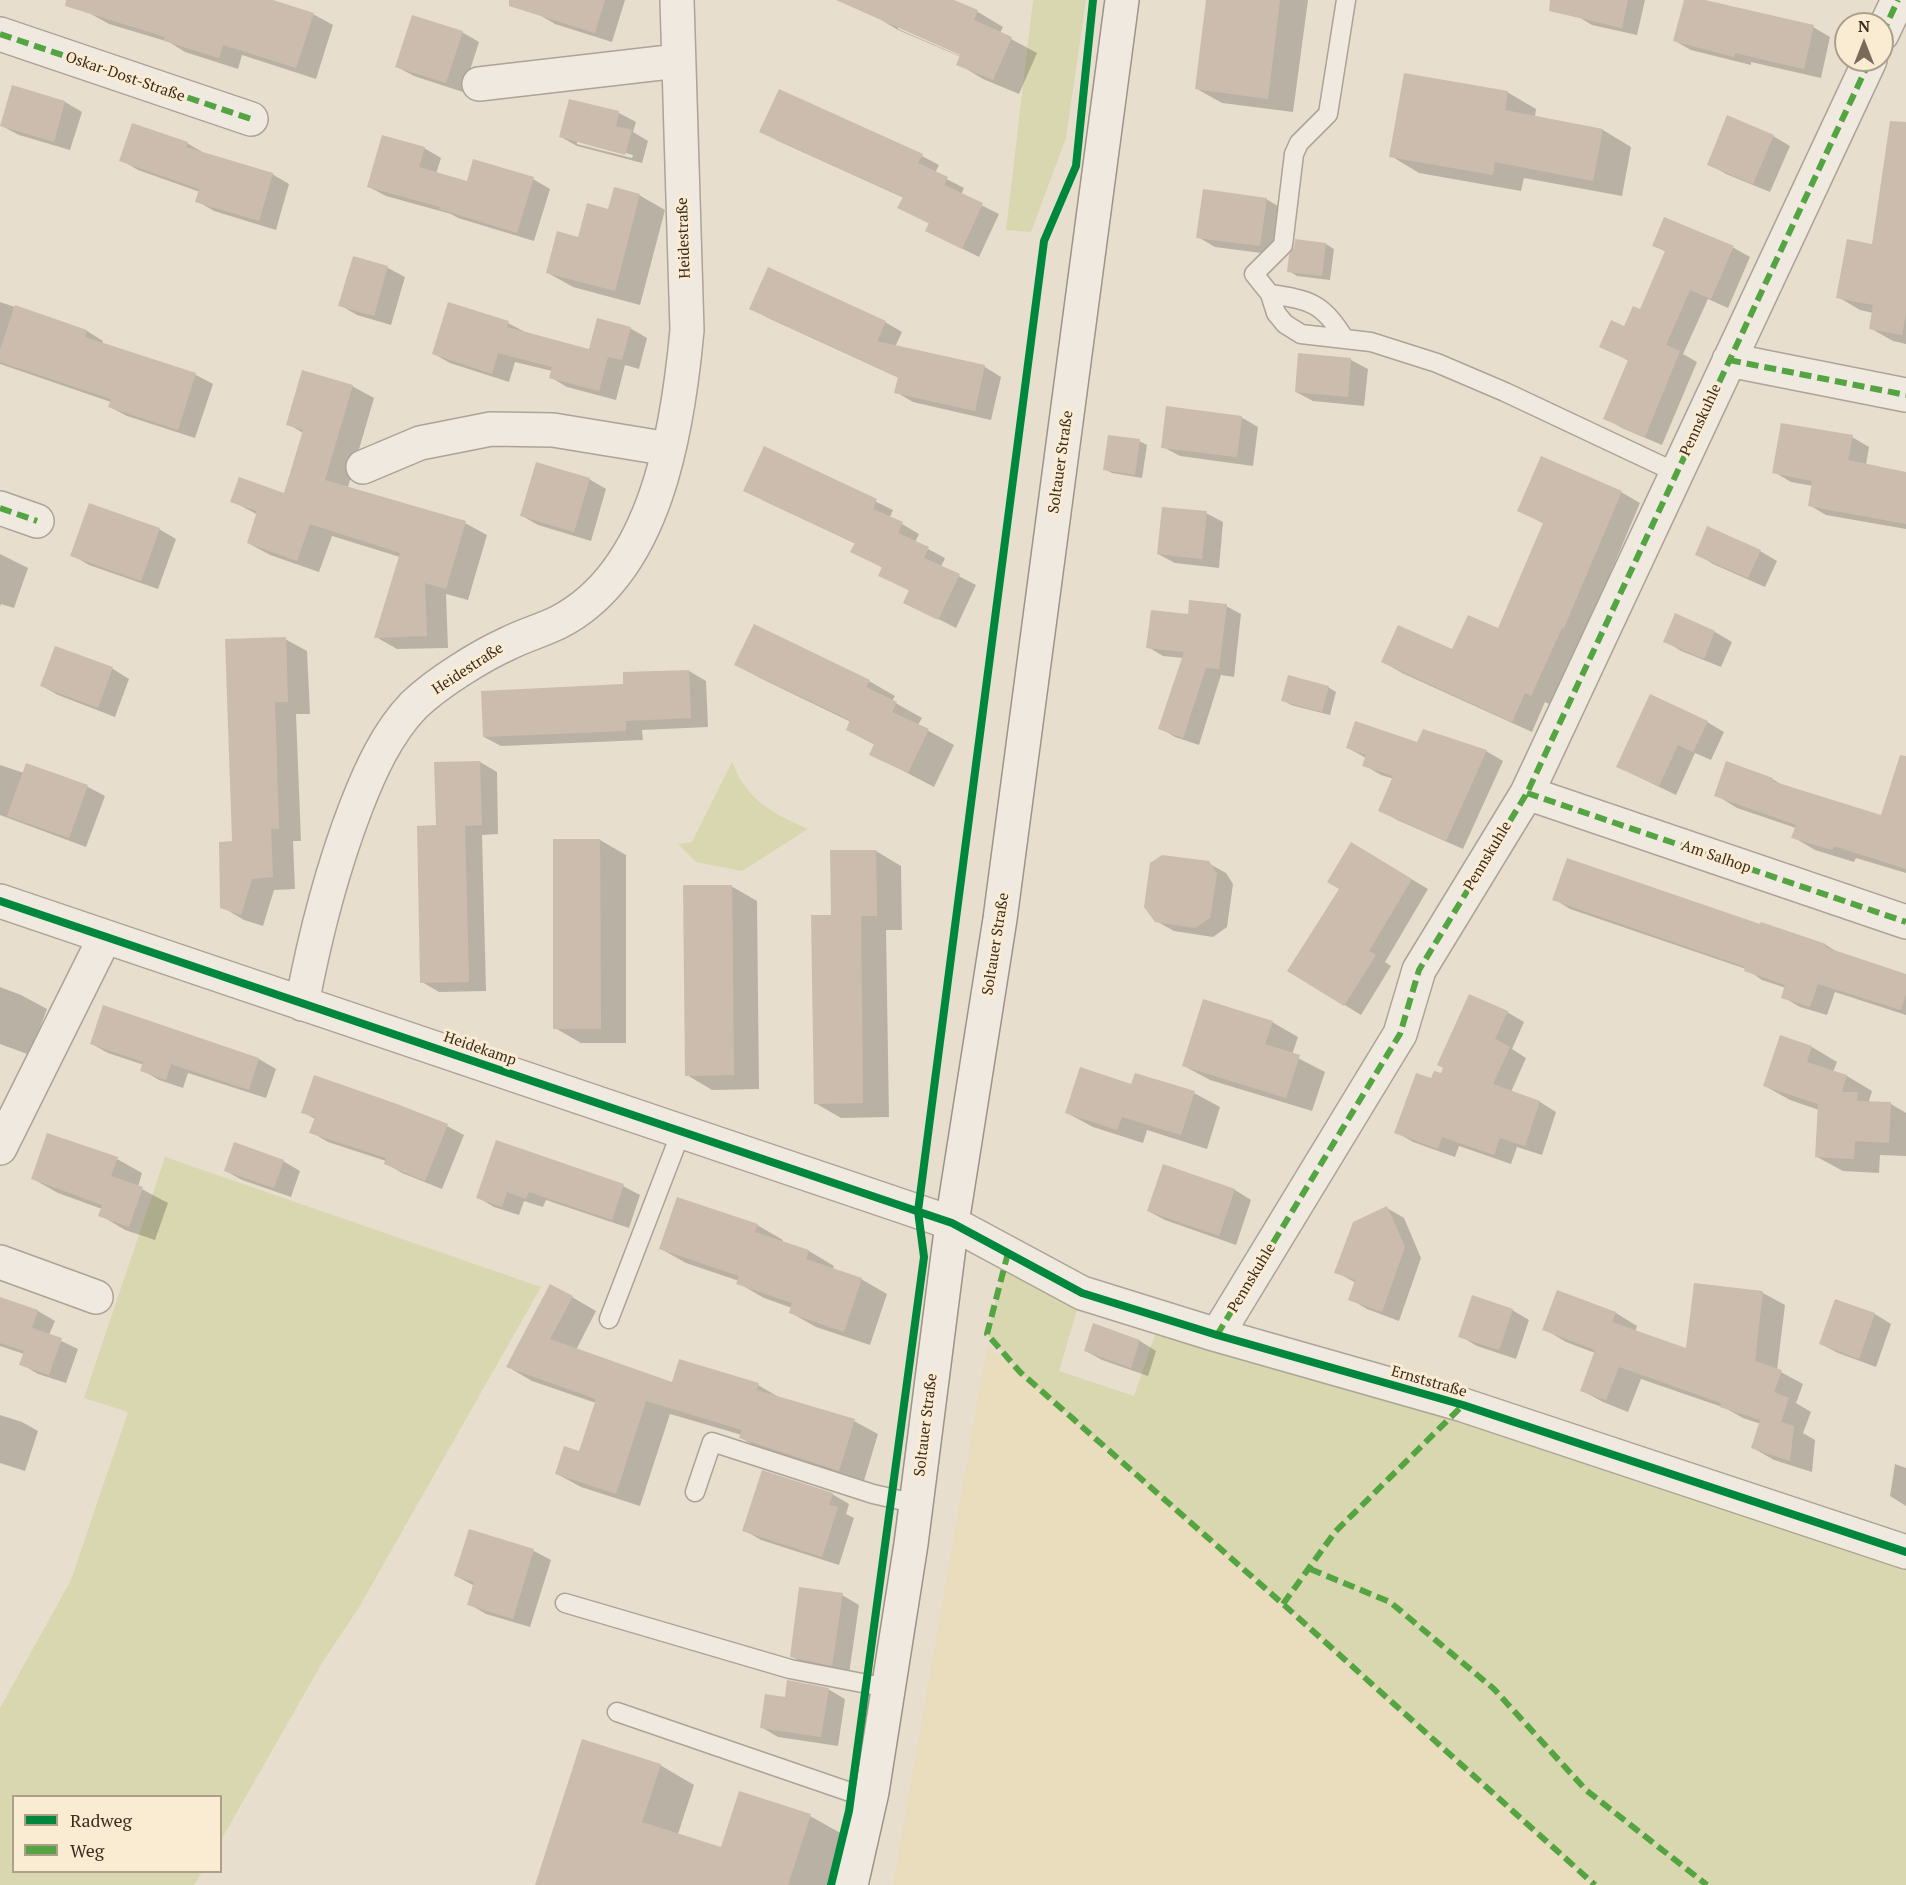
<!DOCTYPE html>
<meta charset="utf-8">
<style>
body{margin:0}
#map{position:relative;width:1906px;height:1885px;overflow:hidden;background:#e8dece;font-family:"PT Serif",serif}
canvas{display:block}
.legend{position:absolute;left:12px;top:1795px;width:210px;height:78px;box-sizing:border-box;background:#f9ecd3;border:2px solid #ae9f8a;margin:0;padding:8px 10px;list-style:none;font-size:18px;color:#3d2b1d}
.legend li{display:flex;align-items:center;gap:12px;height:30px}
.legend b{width:30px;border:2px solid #ae9f8a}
.north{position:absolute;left:1834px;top:12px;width:60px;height:60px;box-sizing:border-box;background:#f9ecd3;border:2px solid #ae9f8a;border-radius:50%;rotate:0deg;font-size:16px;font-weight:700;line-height:24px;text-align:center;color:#3d2b1d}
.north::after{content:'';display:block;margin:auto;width:21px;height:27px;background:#796a5b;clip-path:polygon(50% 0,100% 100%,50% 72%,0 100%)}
</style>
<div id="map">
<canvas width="1906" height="1885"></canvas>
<ul class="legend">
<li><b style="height:8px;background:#00873e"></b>Radweg</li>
<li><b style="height:8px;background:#54a441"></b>Weg</li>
</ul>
<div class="north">N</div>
</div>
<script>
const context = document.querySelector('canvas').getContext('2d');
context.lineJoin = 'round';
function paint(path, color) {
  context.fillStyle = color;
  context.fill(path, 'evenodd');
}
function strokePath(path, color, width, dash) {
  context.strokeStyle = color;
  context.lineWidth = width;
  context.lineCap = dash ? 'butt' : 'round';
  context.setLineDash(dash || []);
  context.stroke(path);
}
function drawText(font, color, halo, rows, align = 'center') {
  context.font = font + ' "PT Serif",serif';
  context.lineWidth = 6;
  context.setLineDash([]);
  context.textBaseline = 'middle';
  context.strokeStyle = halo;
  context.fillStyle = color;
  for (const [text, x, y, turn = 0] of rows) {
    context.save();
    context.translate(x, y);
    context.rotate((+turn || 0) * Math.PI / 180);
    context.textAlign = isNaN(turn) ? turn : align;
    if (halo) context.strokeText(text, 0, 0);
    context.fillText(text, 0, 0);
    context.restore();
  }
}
const farmland = new Path2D(`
 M987 1346 1020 1372 1283 1604 1595 1885H893Z`);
const green = new Path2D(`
 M1033 0H1086L1066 138 1031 232 1006 230Z
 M732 762C748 801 770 812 808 829L742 871 696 862 678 844 692 842Z
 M165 1157 541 1287 358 1609 322 1663 221 1840 220 1796H14V1872H202L194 1885H0V1708L71 1580 128 1412 84 1398Z
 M1008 1253 1082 1293 1059 1371 1134 1396 1161 1317 1906 1552V1885H1595L1283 1604 1020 1372 987 1334Z`);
const shadow = new Path2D(`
 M93 0H268L313 14 333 25 316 79 242 55 238 69 185 52 169 42 109 24 89 13Z
 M542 0H625L612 42 555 24 538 14Z
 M879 0H951L978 12 1003 27 1000 33 1037 53 1019 94 983 79 958 64 961 57 898 30 873 15ZM898 25 968 56 967 59 898 29Z
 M1208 0H1308L1293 112 1222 103 1197 89Z
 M1581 0H1645L1637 35 1592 25 1577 16Z
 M1685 0H1699L1813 27 1830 37 1821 78 1751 62V65L1691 50 1675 41Z
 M462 32 479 42 463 92 414 76 397 67Z
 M13 87 65 102 82 112 70 150 19 135 2 126Z
 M780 91 922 156 939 165 935 173 964 188 961 195 999 214 979 257 927 231 930 224 899 208 904 198 778 141 761 131Z
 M1507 92 1536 109 1535 117 1603 130 1631 147 1622 196 1524 178 1521 191 1419 173 1391 156Z
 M570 100 619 113 636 122 633 132 648 141 642 163 577 146 561 137ZM577 140 633 155 632 158 577 144Z
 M1773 136 1790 146 1770 192 1726 174 1709 164Z
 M187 143 204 153 272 174 289 184 276 230 214 211 197 201 200 192 138 170 121 160Z
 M424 148 441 158 436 174 468 183 533 179 550 189 534 241 458 218 451 214 386 196 369 187Z
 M1906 163V344L1893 341 1870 328 1873 313 1860 310 1838 297 1873 246Z
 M639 195 665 210 640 305 573 287 548 273 579 239Z
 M1266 199 1283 209 1277 255 1215 247 1198 237Z
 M1665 219 1734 248 1750 257 1728 308 1708 299 1683 354 1697 362 1662 445 1622 428 1605 418 1629 361 1601 346 1624 328 1641 311 1666 252 1654 245Z
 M1326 244 1334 249 1330 280 1297 276 1289 271Z
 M354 258 388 268 405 277 391 325 357 315 340 305Z
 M0 302 87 331 103 341 102 344 196 375 213 384 195 438 127 416 110 407 111 402 0 364Z
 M751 308 885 322 902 332 895 347 985 367 1001 377 991 420 913 402 896 392 899 378 768 318Z
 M508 323 525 332 590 351 630 328 647 338 639 369 625 365 616 400 567 387 550 377 552 371 515 362 509 382 450 363 434 354Z
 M1351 360 1368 369 1364 406 1313 401 1296 392Z
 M352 386 374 398 348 487 465 523 487 535 468 600 446 594 448 648 397 649 376 637 400 557 332 536 319 572 270 555 248 543 258 515 232 501 285 495 303 433 288 424Z
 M1241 417 1258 427 1253 466 1180 456 1163 447Z
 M1852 437 1869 447 1866 465 1906 473V529L1826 515 1809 505 1813 486 1791 482 1774 472Z
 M1139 441 1147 445 1142 478 1112 473 1104 469Z
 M765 448 893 510 890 517 919 534 915 542 945 558 941 567 976 585 956 628 905 602 910 591 879 575 883 568 852 552 856 544 762 500Z
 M589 479 606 489 591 541 538 525 522 516Z
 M1621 492 1640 503 1583 638 1582 637 1551 705 1545 702 1532 732 1402 673 1383 662 1453 651 1499 630 1544 524 1519 510Z
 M1206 513 1223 522 1219 568 1175 563 1158 554Z
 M159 529 176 539 158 589 89 565 72 555Z
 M1760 551 1777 561 1765 587 1713 564 1697 554Z
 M0 554 28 568 14 608 1 604 0 607Z
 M1226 606 1241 614 1234 677 1221 675 1199 745 1175 737 1160 728 1183 658 1163 656 1148 647 1189 616Z
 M1676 615 1715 632 1732 642 1721 667 1681 651 1665 641Z
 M285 639 307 651 310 714H296L301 841H293L295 889 274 890 263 926 244 920 222 907 234 843Z
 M56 648 113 669 129 679 115 717 58 695 42 686Z
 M736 665 869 681 895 696 892 701 922 718 918 725 954 745 934 787 871 754 875 745 847 730 851 722 762 679Z
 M689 671 706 681 708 727 642 730 643 740 501 746 484 737 625 685Z
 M1328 687 1336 692 1330 715 1291 705 1283 700Z
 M1707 722 1724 732 1711 760 1695 753 1676 795 1618 767Z
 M1418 744 1486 751 1503 761 1463 849 1397 820 1380 810 1394 779 1381 775 1364 765 1366 758 1348 748Z
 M480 762 497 772 498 834 482 835 486 991 439 992 422 982 437 827Z
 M0 765 24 773 27 765 88 787 105 796 86 847 0 815Z
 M1906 771V873L1856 858 1854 862 1815 850 1793 837 1796 828 1737 808 1716 795 1772 779 1788 788 1882 817Z
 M600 840 626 855V1043H581L555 1028Z
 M1352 844 1428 889 1385 962 1391 966 1361 1015 1290 971 1341 888Z
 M876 851 901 866 902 930H886L889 1117 841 1118 815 1103 833 917Z
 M1208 863 1226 873 1233 884 1227 927 1213 937 1174 931 1156 921Z
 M731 886 757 901 759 1089 712 1090 687 1075Z
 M1554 899 1761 926 1762 923 1826 945 1841 954 1906 976V1015L1835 992 1827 1015 1800 1007 1783 997 1786 988 1762 980 1746 969 1570 909Z
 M0 987 21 995 47 1009 30 1055 0 1044Z
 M104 1007 259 1059 276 1069 266 1098 188 1073 183 1088 159 1080 142 1070 144 1065 108 1053 92 1044Z
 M1507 1012 1524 1022 1512 1049 1526 1058 1511 1092 1540 1102 1556 1112 1542 1155 1517 1147 1511 1164 1459 1146 1455 1157 1413 1142 1396 1132 1432 1080 1442 1075Z
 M1272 1022 1298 1037 1292 1055 1325 1072 1312 1111 1210 1080 1184 1066Z
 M1812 1047 1837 1062 1833 1072 1847 1076 1872 1091 1869 1101 1873 1103 1891 1104 1906 1113V1156L1880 1155 1879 1173 1843 1171 1817 1157 1819 1110 1790 1100 1765 1086Z
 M1132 1085 1194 1093 1220 1107 1207 1149 1147 1130 1143 1143 1093 1127 1067 1113Z
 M303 1112 447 1126 464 1135 442 1189 402 1173 385 1163 386 1161 328 1142 311 1132 315 1119Z
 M497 1142 623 1186 640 1195 629 1228 546 1200 543 1207 524 1201 519 1215 494 1207 477 1197Z
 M117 1159 142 1173 138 1187 168 1203 155 1240 125 1230 100 1215 102 1209 58 1193 33 1179Z
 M283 1161 300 1171 291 1197 242 1180 226 1171Z
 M1164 1166 1235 1190 1251 1200 1236 1245 1165 1220 1148 1211Z
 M1387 1208 1404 1218 1421 1258 1399 1321 1367 1309 1350 1299 1356 1283 1336 1272Z
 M757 1225 783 1240 782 1242 809 1251 834 1266 833 1269 861 1279 887 1294 870 1345 816 1327 791 1313 792 1308 764 1298 738 1283 739 1281 686 1263 661 1249Z
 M1695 1285 1763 1293 1785 1305 1777 1370 1803 1384 1796 1403 1811 1412 1803 1433 1815 1440 1812 1472 1774 1460 1753 1448 1761 1424 1743 1418 1725 1408 1641 1379 1628 1412 1603 1402 1581 1390 1595 1353 1566 1342 1544 1329 1616 1313 1637 1326 1635 1332 1687 1350Z
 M572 1297 596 1311 576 1350 673 1384 758 1385 782 1399 854 1421 878 1434 863 1484 765 1452 741 1438 742 1435 670 1414 640 1506 581 1487 557 1474 580 1452 596 1403 532 1381 508 1367Z
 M0 1298 38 1311 55 1321 49 1335 78 1349 66 1383 38 1374 21 1364 24 1354 0 1346Z
 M1512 1310 1529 1320 1516 1359 1477 1346 1460 1336Z
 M1875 1314 1891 1324 1876 1367 1838 1353 1821 1344Z
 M1094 1325 1140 1341 1156 1351 1148 1376 1102 1360 1086 1351Z
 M0 1415 22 1422 38 1431 25 1471 0 1463Z
 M1895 1464 1906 1468V1506L1890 1496Z
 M832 1494 849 1504 846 1514 854 1518 839 1565 761 1540 744 1530Z
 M470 1531 534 1551 551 1560 530 1627 486 1614 469 1604 473 1585 456 1576Z
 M842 1595 859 1605 849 1674 808 1666 791 1656Z
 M828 1689 845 1699 838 1746 778 1737 761 1727 786 1699Z
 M660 1765 694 1785 678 1834 722 1849 810 1816 844 1835 828 1885H537Z`);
const building = new Path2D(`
 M66 0H273L314 13 296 68 223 45 219 58 164 41 165 37 65 6Z
 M509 0H605L595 33 509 6Z
 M836 0H954L978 10 974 20 1012 37 993 80 956 65 960 55Z
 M1206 0H1280L1268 99 1195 89Z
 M1550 0H1628L1622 28 1549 11Z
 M1684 0H1705L1814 25 1804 69 1735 53 1734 57 1673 41Z
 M412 15 463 31 446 83 395 67Z
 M1404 73 1508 91 1505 110 1603 129 1593 181 1495 162 1493 175 1389 157Z
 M12 85 65 101 54 142 0 126Z
 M779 89 923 154 918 163 948 177 944 185 983 203 962 249 925 231 929 223 897 208 903 197 759 132Z
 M569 99 619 111 616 126 632 130 625 155 559 137Z
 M1727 115 1774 135 1753 184 1707 165Z
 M1890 121 1906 122V313L1902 335 1869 329 1873 305 1836 298 1847 239 1872 244Z
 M132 123 188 142 186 147 273 173 259 221 195 202 199 189 119 161Z
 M382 135 425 147 419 167 467 181 473 159 534 177 517 233 439 209 440 207 367 187Z
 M614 187 640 194 615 291 546 273 557 231 578 237 587 203 608 209Z
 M1203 189 1267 198 1260 246 1196 238Z
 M1664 217 1734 246 1711 299 1690 290 1666 345 1680 351 1645 437 1603 419 1628 360 1599 347 1611 320 1624 326 1633 306 1640 309 1665 251 1652 246Z
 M1295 239 1326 243 1322 276 1287 272 1289 255 1294 247Z
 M353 256 388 266 374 316 338 306Z
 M768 267 886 321 877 341 985 365 975 411 894 393 898 377 749 309Z
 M448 302 509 321 507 327 589 349 597 318 631 327 622 360 608 357 599 391 549 378 552 367 498 353 492 374 432 354Z
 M15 305 87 330 85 337 196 373 178 430 108 407 111 399 0 362V350Z
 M1298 353 1351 358 1348 397 1295 392Z
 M302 370 353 385 325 480 466 521 446 589 425 583 427 636 374 638 400 553 310 524 297 561 247 543 257 511 230 502 239 477 284 493 303 430 286 425Z
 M1166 406 1242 416 1237 457 1161 448Z
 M1781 423 1853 435 1848 460 1906 472V524L1808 506 1812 481 1772 473Z
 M1108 435 1140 439 1135 475 1103 470Z
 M764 446 877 499 873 509 903 522 898 533 929 547 924 558 960 574 938 620 903 603 909 590 878 576 882 567 850 552 855 543 743 491Z
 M1541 456 1622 491 1564 628H1562L1531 696 1525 693 1512 722 1381 662 1398 625 1452 649 1468 615 1498 628 1543 523 1517 511Z
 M536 462 590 478 574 532 520 516Z
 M89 503 160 528 141 581 70 556Z
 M1162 507 1207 511 1202 559 1157 554Z
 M1707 526 1761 550 1748 578 1695 555Z
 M1189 600 1227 604 1219 669 1206 668 1183 738 1158 729 1184 652 1146 648 1151 610 1188 614Z
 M1675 613 1715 631 1704 659 1663 642Z
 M754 624 870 680 866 687 897 702 892 712 929 729 908 773 869 755 874 744 846 730 850 720 734 665Z
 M286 637 288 702H275L279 829H271L273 877 252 879 241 915 220 908 219 842 232 841 225 639Z
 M55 646 113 667 98 708 40 686Z
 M689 670 691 718 626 721V731L483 737 481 691 623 684V672Z
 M1288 675 1329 686 1322 712 1281 701Z
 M1650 694 1708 721 1693 752 1678 745 1659 786 1616 767Z
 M1355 721 1417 742 1423 729 1487 750 1446 841 1378 811 1393 776 1362 766 1366 755 1346 748Z
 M1900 755 1906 756V869L1834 846 1832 850 1791 838 1796 825 1714 796 1726 761 1773 778 1772 781 1881 815Z
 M480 761 482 825 465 826 469 982 420 983 417 826 436 825 434 762Z
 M26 763 88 785 69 838 7 816Z
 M553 839H600L601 1029H553Z
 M1351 842 1412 879 1369 951 1376 955 1344 1006 1287 971 1339 889 1327 882Z
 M830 850H876L877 916H861L863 1103 814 1104 811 915H831Z
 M1162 855 1209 861 1217 873 1210 918 1195 928 1155 922 1144 907 1150 863Z
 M1567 858 1760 924 1761 922 1826 944 1825 947 1906 974V994L1901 1010 1818 984 1810 1007 1781 998 1785 985 1744 971 1745 967 1552 900Z
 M683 885H732L734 1075 685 1076Z
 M1469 994 1508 1011 1495 1039 1510 1047 1493 1084 1540 1101 1525 1146 1500 1138 1494 1155 1442 1137 1438 1149 1394 1133 1416 1073 1431 1078 1434 1071 1441 1073 1443 1068 1437 1065Z
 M1203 999 1273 1021 1265 1044 1300 1055 1286 1098 1182 1066Z
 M103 1005 259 1058 249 1090 171 1064 166 1080 140 1071 143 1062 90 1044Z
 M1780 1035 1812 1046 1807 1062 1847 1075 1842 1092H1858L1857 1101 1891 1102 1889 1143 1855 1141 1854 1159 1815 1157 1818 1104 1763 1086Z
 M1080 1067 1131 1084 1135 1073 1195 1091 1181 1135 1122 1117 1117 1130 1065 1113Z
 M314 1075 397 1104 448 1124 425 1181 384 1164 386 1158 309 1133 315 1117 301 1113Z
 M47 1133 118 1157 111 1176 143 1187 129 1227 98 1216 102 1205 31 1179Z
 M496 1140 624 1184 612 1220 529 1192 526 1199 507 1192 502 1207 476 1198Z
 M234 1142 284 1160 274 1188 224 1171Z
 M1163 1164 1235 1189 1219 1236 1147 1211Z
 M677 1197 758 1224 755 1232 809 1250 806 1259 862 1278 844 1332 789 1313 792 1303 736 1284 739 1276 659 1249Z
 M1387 1206 1405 1247 1382 1312 1348 1300 1355 1280 1334 1273 1353 1222Z
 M1694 1283 1763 1291 1755 1361 1782 1370 1774 1392 1789 1398 1781 1422 1794 1426 1790 1461 1751 1448 1760 1420 1720 1407 1721 1403 1619 1367 1606 1400 1580 1391 1595 1350 1542 1330 1557 1290 1616 1312 1612 1322 1686 1348Z
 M550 1284 573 1296 550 1339 672 1382 679 1359 759 1383 757 1390 855 1419 839 1471 739 1438 742 1430 646 1401 616 1494 555 1474 564 1446 579 1451 596 1399 506 1367Z
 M1472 1295 1513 1309 1499 1350 1458 1337Z
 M0 1297 38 1310 32 1328 62 1338 49 1375 19 1365 24 1351 0 1343Z
 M1835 1299 1875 1313 1859 1359 1819 1344Z
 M1093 1323 1140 1340 1131 1368 1084 1351Z
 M762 1470 833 1493 829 1505 838 1507 822 1557 742 1531Z
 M469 1529 534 1549 513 1619 467 1605 474 1582 454 1576Z
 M799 1587 843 1593 832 1666 790 1657Z
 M787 1680 829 1688 821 1737 760 1728 765 1694 785 1697Z
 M582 1739 661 1764 642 1822 721 1847 739 1791 811 1814 788 1885H535Z`);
const lane = new Path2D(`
 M1346 0 1328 114 1299 143 1294 154 1283 245 1254 274 1270 294 1276 313 1285 324 1301 334 1371 342 1437 363 1505 392 1677 473
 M1270 294C1310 300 1323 303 1344 338
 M609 1319 681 1132
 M695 1492 712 1442 873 1494 917 1504
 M565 1603 790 1669 888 1688
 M617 1712 850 1792 870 1801`);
const street = new Path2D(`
 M0 34 251 119
 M1882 34 1898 0
 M479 84 678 61
 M1729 360 1906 395
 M363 467 420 443 491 429 553 430 669 449
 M0 508 37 521
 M1527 793 1906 922
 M0 901 952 1223 1082 1293 1217 1335 1463 1405 1906 1552
 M302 1004C315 935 331 872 356 807 370 771 387 733 414 705 437 683 480 656 509 643 525 635 543 630 559 622 657 571 678 428 687 330L677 0
 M0 1148 105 937
 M0 1262 96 1297
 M1217 1335 1400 1034 1419 970 1527 793 1870 60`);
const secondary = new Path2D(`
 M851 1885 872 1792 911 1544 952 1223 1000 919 1122 0`);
const quiet = new Path2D(`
 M0 34 251 119
 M1882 34 1898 0
 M1729 360 1906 395
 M0 508 37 521
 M1527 793 1906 922
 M1008 1253 987 1334 1020 1372 1283 1604 1595 1885
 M1217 1335 1400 1034 1419 970 1527 793 1870 60
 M1310 1569 1390 1602 1494 1689 1586 1790 1707 1885
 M1283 1604 1335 1532 1463 1405`);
const cycleway = new Path2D(`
 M0 901 952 1223 1082 1293 1217 1335 1463 1405 1906 1552
 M831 1885 849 1811 924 1257 918 1211 1044 241 1076 166 1093 0`);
const streetNames = [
 ["Oskar-Dost-Straße",125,77,19],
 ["Heidestraße",684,238,-92],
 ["Pennskuhle",1701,420,-65],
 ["Soltauer Straße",1061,462,-82],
 ["Heidestraße",468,669,-33],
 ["Pennskuhle",1488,856,-59],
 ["Am Salhop",1716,857,19],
 ["Soltauer Straße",996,944,-81],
 ["Heidekamp",480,1049,19],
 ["Pennskuhle",1252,1278,-59],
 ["Ernststraße",1429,1382,16],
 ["Soltauer Straße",926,1425,-83]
];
paint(farmland, '#e9ddbd');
paint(green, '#d9d7af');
paint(shadow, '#0003');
paint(building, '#ccbcae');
strokePath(lane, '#ada396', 21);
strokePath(street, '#ada396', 36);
strokePath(secondary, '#9d9386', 36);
strokePath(lane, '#efe9e0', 18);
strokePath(street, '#efe9e0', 33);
strokePath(secondary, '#efe9e0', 33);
strokePath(quiet, '#54a441', 6, [12, 6]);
strokePath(cycleway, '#00873e', 8);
drawText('15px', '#3d2b1d', '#f9ecd3', streetNames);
</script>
